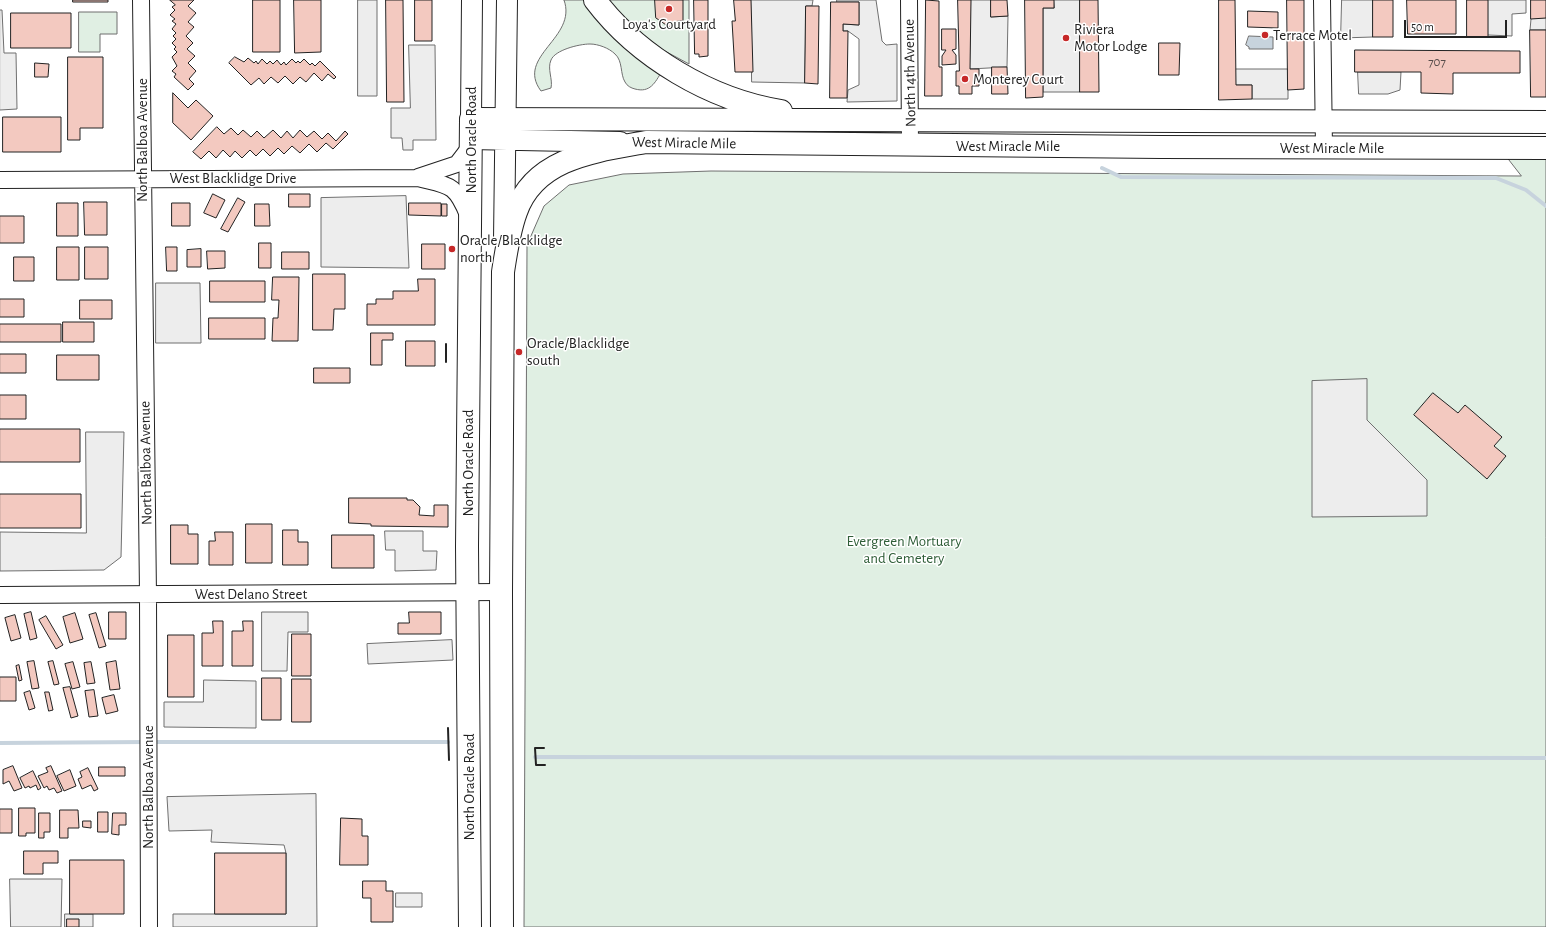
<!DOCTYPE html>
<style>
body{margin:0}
#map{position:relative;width:1546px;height:927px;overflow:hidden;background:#fff;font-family:"Alegreya Sans",sans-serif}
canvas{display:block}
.scale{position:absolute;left:1404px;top:20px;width:103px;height:18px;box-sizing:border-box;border:2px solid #222;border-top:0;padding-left:5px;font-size:12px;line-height:14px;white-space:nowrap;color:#222;-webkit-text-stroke:3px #fff;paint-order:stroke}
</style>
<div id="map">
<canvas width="1546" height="927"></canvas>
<div class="scale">50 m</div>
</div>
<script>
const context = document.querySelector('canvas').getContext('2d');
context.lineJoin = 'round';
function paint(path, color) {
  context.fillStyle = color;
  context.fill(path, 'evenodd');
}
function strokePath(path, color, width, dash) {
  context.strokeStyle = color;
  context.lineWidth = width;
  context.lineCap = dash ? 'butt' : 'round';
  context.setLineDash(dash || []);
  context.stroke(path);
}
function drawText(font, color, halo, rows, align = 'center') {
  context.font = font + ' "Alegreya Sans",sans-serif';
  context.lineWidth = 3;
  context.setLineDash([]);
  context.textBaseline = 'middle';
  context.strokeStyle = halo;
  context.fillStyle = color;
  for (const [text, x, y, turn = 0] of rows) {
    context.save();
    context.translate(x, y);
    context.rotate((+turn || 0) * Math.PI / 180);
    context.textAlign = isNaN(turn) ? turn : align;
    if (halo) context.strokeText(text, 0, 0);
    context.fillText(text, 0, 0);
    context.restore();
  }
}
const green = new Path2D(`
 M564 0H584L662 71C655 83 650 93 635 89 631 88 627 86 625 82 620 74 623 61 615 54 609 48 598 44 590 44 579 44 555 50 551 60 547 69 553 79 551 88L541 91C515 56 578 38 564 0Z
 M608 0H689V64L663 50 626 22Z
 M79 12H117V34H100V52H79Z
 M1500 148H1546V927H524L527 245 544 206 569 185 623 174 711 171 1521 176Z`);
const parking = new Path2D(`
 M358 0H377V96H358Z
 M751 0H813L812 6H806L805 83 752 82Z
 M837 0H876L882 41 886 45 897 44V101L847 102 848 90 859 85V39L848 31H843V24L859 25V2H837Z
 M971 0H991V17L1008 16 1007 67 970 69Z
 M1054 0H1080V92H1043V8H1054Z
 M1342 0H1373V37L1341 38Z
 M1488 0H1526V13L1512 14V36L1488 35Z
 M0 10H2L4 53H16L17 109 0 110Z
 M1546 18V30H1530L1531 19Z
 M409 45H435L436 140H413V150H403L402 138H391V108H410Z
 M1235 69H1288V99H1252V85H1236Z
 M1358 72H1401L1400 90 1388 94H1359Z
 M406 196 409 268 321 267V198Z
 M156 283H200L201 343H156Z
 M1367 379V420L1427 480V516L1312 517V381Z
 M86 432H124L121 557 104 570 0 571V532L86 533Z
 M385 531H423V551H437L436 570 395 571V550H386Z
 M262 612H308V632H288L287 671H262Z
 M452 640 453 660 368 664 367 644Z
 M204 680 256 681V728L164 727V702H203Z
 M316 794 317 927H173V914H286V853L284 845 211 842 212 830 169 831 167 797Z
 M10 879H62L61 927H11Z
 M396 893H422V907H396Z
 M65 914H93V927H65Z`);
const water = new Path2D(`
 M1249 36 1273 37V49H1249V47L1246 45Z`);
const stream = new Path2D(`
 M1102 168 1121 177 1496 178 1526 190 1546 206
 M152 742H448
 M0 743 146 742
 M535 757 1546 758`);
const building = new Path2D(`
 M73 0H108V2H73Z
 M170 0H194L188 6 196 13 188 22 194 27 186 36 193 43 187 49 195 56 188 63 196 71 189 79 194 84 188 90 174 77 176 74 172 71 177 66 172 57 177 52 174 49 176 47 172 43 176 39 173 36 176 33 172 29 176 24 172 21 175 19 170 15 175 10 172 7 175 5Z
 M253 0H280V52H253Z
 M294 0H321V52L295 53Z
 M386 0H403L404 102H387Z
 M415 0H432V41H415Z
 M655 0H683V21H678L669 27 656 18Z
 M694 0H708V56L699 57V54H695Z
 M734 0H751L753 72H735L732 21H735Z
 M926 0 939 1V67H942V96H925Z
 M958 0H971L970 69H979V86H972V94H959V86H956V71H959Z
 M991 0H1007L1008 16 991 17Z
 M1025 0H1054V8H1043V97L1026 98Z
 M1080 0H1098L1099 92H1080Z
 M1219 0H1235L1236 85H1252V99L1219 100Z
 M1287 0H1304V89L1288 90Z
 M1373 0H1393V37H1373Z
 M1407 0H1456V34H1408Z
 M1467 0H1488V37H1467Z
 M1531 0H1546V18L1531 19Z
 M831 2H859V25L843 24V31H848L847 98H830Z
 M806 6H819L818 84 805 83Z
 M1248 11 1278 12V28L1248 27Z
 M11 13H71V48H11Z
 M942 29H956V49L952 50 956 55V64L942 65V56L946 50H942Z
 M1530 30H1546V97H1531Z
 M1159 43H1180L1179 75H1159Z
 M1355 50 1520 51V73H1453V94L1421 93V72H1355Z
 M68 57H103V128H80V140H68Z
 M235 57 244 62 248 58 254 63 256 61 258 64 262 59 267 64 270 61 273 64 277 60 281 65 284 62 286 65 292 59 296 63 298 61 300 63 304 59 310 65 312 63 315 66 320 61 336 77 334 79 328 74 322 81 314 73 306 82 300 77 293 84 285 76 278 83 271 77 264 84 259 78 251 85 229 63Z
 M35 63 49 64 48 77H35Z
 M992 67H1007L1008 94H992Z
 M173 93 188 108 196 100 213 116 191 140 173 123Z
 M3 117H61V152H3Z
 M217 127 224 134 231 128 238 135 243 130 251 137 257 131 264 138 273 130 281 138 287 131 293 138 300 130 307 137 314 131 322 139 328 133 336 141 345 131 348 134 333 149 326 143 317 152 309 144 300 153 292 146 284 154 278 148 270 156 263 149 256 156 250 150 242 158 235 151 230 157 223 150 216 158 209 151 201 159 193 152Z
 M213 194 225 200 216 218 204 213Z
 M289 194H310V207H289Z
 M238 198 245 202 228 232 221 229Z
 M84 202H107V235H85Z
 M57 203H78V236H57Z
 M172 203H190V226H172Z
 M409 203H441V216L409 215Z
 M255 204H269L270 226H255Z
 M442 204H447V216H442Z
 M0 216H24V243H0Z
 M259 243H271V268H259Z
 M422 244H445V269H422Z
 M57 247H79V280H57Z
 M85 247H108V279H85Z
 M166 247H177V271H167Z
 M201 249V267H187V250Z
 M207 251H225V268L208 269Z
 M282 252H309V269H282Z
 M14 257H34V281H14Z
 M313 274H345V309H334L333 330H313Z
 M273 277H299L298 341H272L273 318H278L279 300H272Z
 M418 279H435V325H367V304H376V299H393V291H418Z
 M210 281H265V302H210Z
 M0 299H24V317H0Z
 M80 300H112V319H80Z
 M209 318H265V339H209Z
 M63 322H94V342H63Z
 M0 324H61V342H0Z
 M371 333H393V340H382V365H371Z
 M406 341H435V366H406Z
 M0 354H26V373H0Z
 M57 355H99V380H57Z
 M314 368H350V383H314Z
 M1433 393 1458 413 1465 405 1502 437 1494 446 1506 456 1487 479 1414 415Z
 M0 395H26V419H0Z
 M0 429H80V462H0Z
 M0 494H81V528H0Z
 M349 498H407V500H413L420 507 419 515 434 516V505H448V527L371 526V524L349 523Z
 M246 524H272V563H246Z
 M171 525H188V534H198V564H171Z
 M283 530H298V542H308V565H283Z
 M215 532H233V565H209V541H215Z
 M332 535H374V568H332Z
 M31 612 37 638 30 640 24 614Z
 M109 612H126V639H109Z
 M409 612H441V634H398V623H409Z
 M75 613 83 639 70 643 63 617Z
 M96 613 106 646 99 648 89 615Z
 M15 615 21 638 11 641 5 618Z
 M46 616 63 645 56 649 39 620Z
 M213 621H223V666H202V633H213Z
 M243 621H253V666H232V631H243Z
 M292 634H311V676H292Z
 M168 635H194V697H168Z
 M34 661 39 688 32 689 27 662Z
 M53 661 59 684 54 685 48 662Z
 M116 661 120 689 110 690 106 663Z
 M73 662 80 687 72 689 65 664Z
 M91 662 95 683 87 684 84 663Z
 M19 665 22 680 19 681 16 666Z
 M0 677H16V701H0Z
 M262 678H281V720H262Z
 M292 679H311V722H292Z
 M70 687 78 716 71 718 63 688Z
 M94 690 98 716 89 717 85 691Z
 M30 691 35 708 29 710 24 693Z
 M45 692H49L53 710 49 711Z
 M114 695 118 711 106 714 102 698Z
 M13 766 22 788 14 791 9 781 3 784V770Z
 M51 766 62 791 57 793 54 788 49 790 47 786 44 788 38 776 48 772 46 768Z
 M99 767H125V776H99Z
 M88 768 98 789 94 791 91 785 82 789 78 779 82 777 80 772Z
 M70 770 76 786 64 791 57 776Z
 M33 771 41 788 38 790 36 785 30 788 29 786 25 788 20 778Z
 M19 808H35V833H26V836H19Z
 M0 809H12V833H0Z
 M60 810H78L79 828H68V838H60Z
 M98 812H108V832H98Z
 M39 813H50V832H44V838H39Z
 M113 813H126V825H119V835L112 834Z
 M341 818 362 819V836H368V865H340Z
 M83 821H91V828L83 827Z
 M24 851H58V863H43V874H24Z
 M215 853H286V914H215Z
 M70 860H124V914H70Z
 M363 881H386V891H393V922H371V898H363Z
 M67 919H79V927H67Z`);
const minor = new Path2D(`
 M141 0 148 594 149 927
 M909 0 910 145
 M1322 0 1324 148
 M418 177 457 164 470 147
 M0 180 418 178C449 186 455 183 468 215
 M0 595 501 592`);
const major = new Path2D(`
 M471 119 472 0
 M470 139 620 142
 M504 240 507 0`);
const highway = new Path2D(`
 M595 0C638 57 711 100 781 111
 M470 927 467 546 471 119 1546 122
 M502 927 501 592 503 272C506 252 509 231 516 212 535 157 597 151 646 142L1161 147 1546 148`);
const wall = new Path2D(`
 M446 362V344
 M448 728 449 760
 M544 748H535L536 765H545`);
const markers = [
 [669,9,4,"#c62828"],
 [1265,35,4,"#c62828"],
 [1066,38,4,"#c62828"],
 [965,79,4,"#c62828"],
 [452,249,4,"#c62828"],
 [519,352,4,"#c62828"]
];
const numberNames = [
 ["707",1437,62]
];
const poiNames = [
 ["Loya's Courtyard",669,24,"center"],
 ["Riviera",1074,29],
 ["Motor Lodge",1074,46],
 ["Terrace Motel",1273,35],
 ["Monterey Court",973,79],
 ["Oracle/Blacklidge",460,240],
 ["north",460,257],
 ["Oracle/Blacklidge",527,343],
 ["south",527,360]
];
const streetNames = [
 ["North 14th Avenue",910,73,-91],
 ["North Balboa Avenue",142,140,-90],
 ["North Oracle Road",471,140,-90],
 ["West Miracle Mile",684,143,1],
 ["West Miracle Mile",1008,146],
 ["West Miracle Mile",1332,148],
 ["West Blacklidge Drive",233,178],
 ["North Balboa Avenue",146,463,-91],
 ["North Oracle Road",468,463,-90],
 ["West Delano Street",251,594],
 ["North Balboa Avenue",148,787,-90],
 ["North Oracle Road",469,787,-90]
];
const parkNames = [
 ["Evergreen Mortuary",904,541],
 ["and Cemetery",904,558]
];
paint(green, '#e0efe3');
strokePath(green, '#6f6f6f', 1);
paint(parking, '#ededed');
strokePath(parking, '#6f6f6f', 1);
paint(water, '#c7d3dd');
strokePath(water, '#6f6f6f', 1);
strokePath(stream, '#c7d3dd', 4);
paint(building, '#f3c9c0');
strokePath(building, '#222', 1);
strokePath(minor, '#222', 18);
strokePath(major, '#222', 22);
strokePath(highway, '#222', 24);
strokePath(minor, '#fff', 16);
strokePath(major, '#fff', 20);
strokePath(highway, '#fff', 22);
strokePath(wall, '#222', 2);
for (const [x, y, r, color] of markers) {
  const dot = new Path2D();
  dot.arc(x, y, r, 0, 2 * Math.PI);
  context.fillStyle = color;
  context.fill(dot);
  strokePath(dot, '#fff', 1.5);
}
drawText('13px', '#564c4a', null, numberNames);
drawText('15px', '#222', '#fff', poiNames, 'left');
drawText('15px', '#222', '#fff', streetNames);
drawText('15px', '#2f5e38', '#fff', parkNames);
</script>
